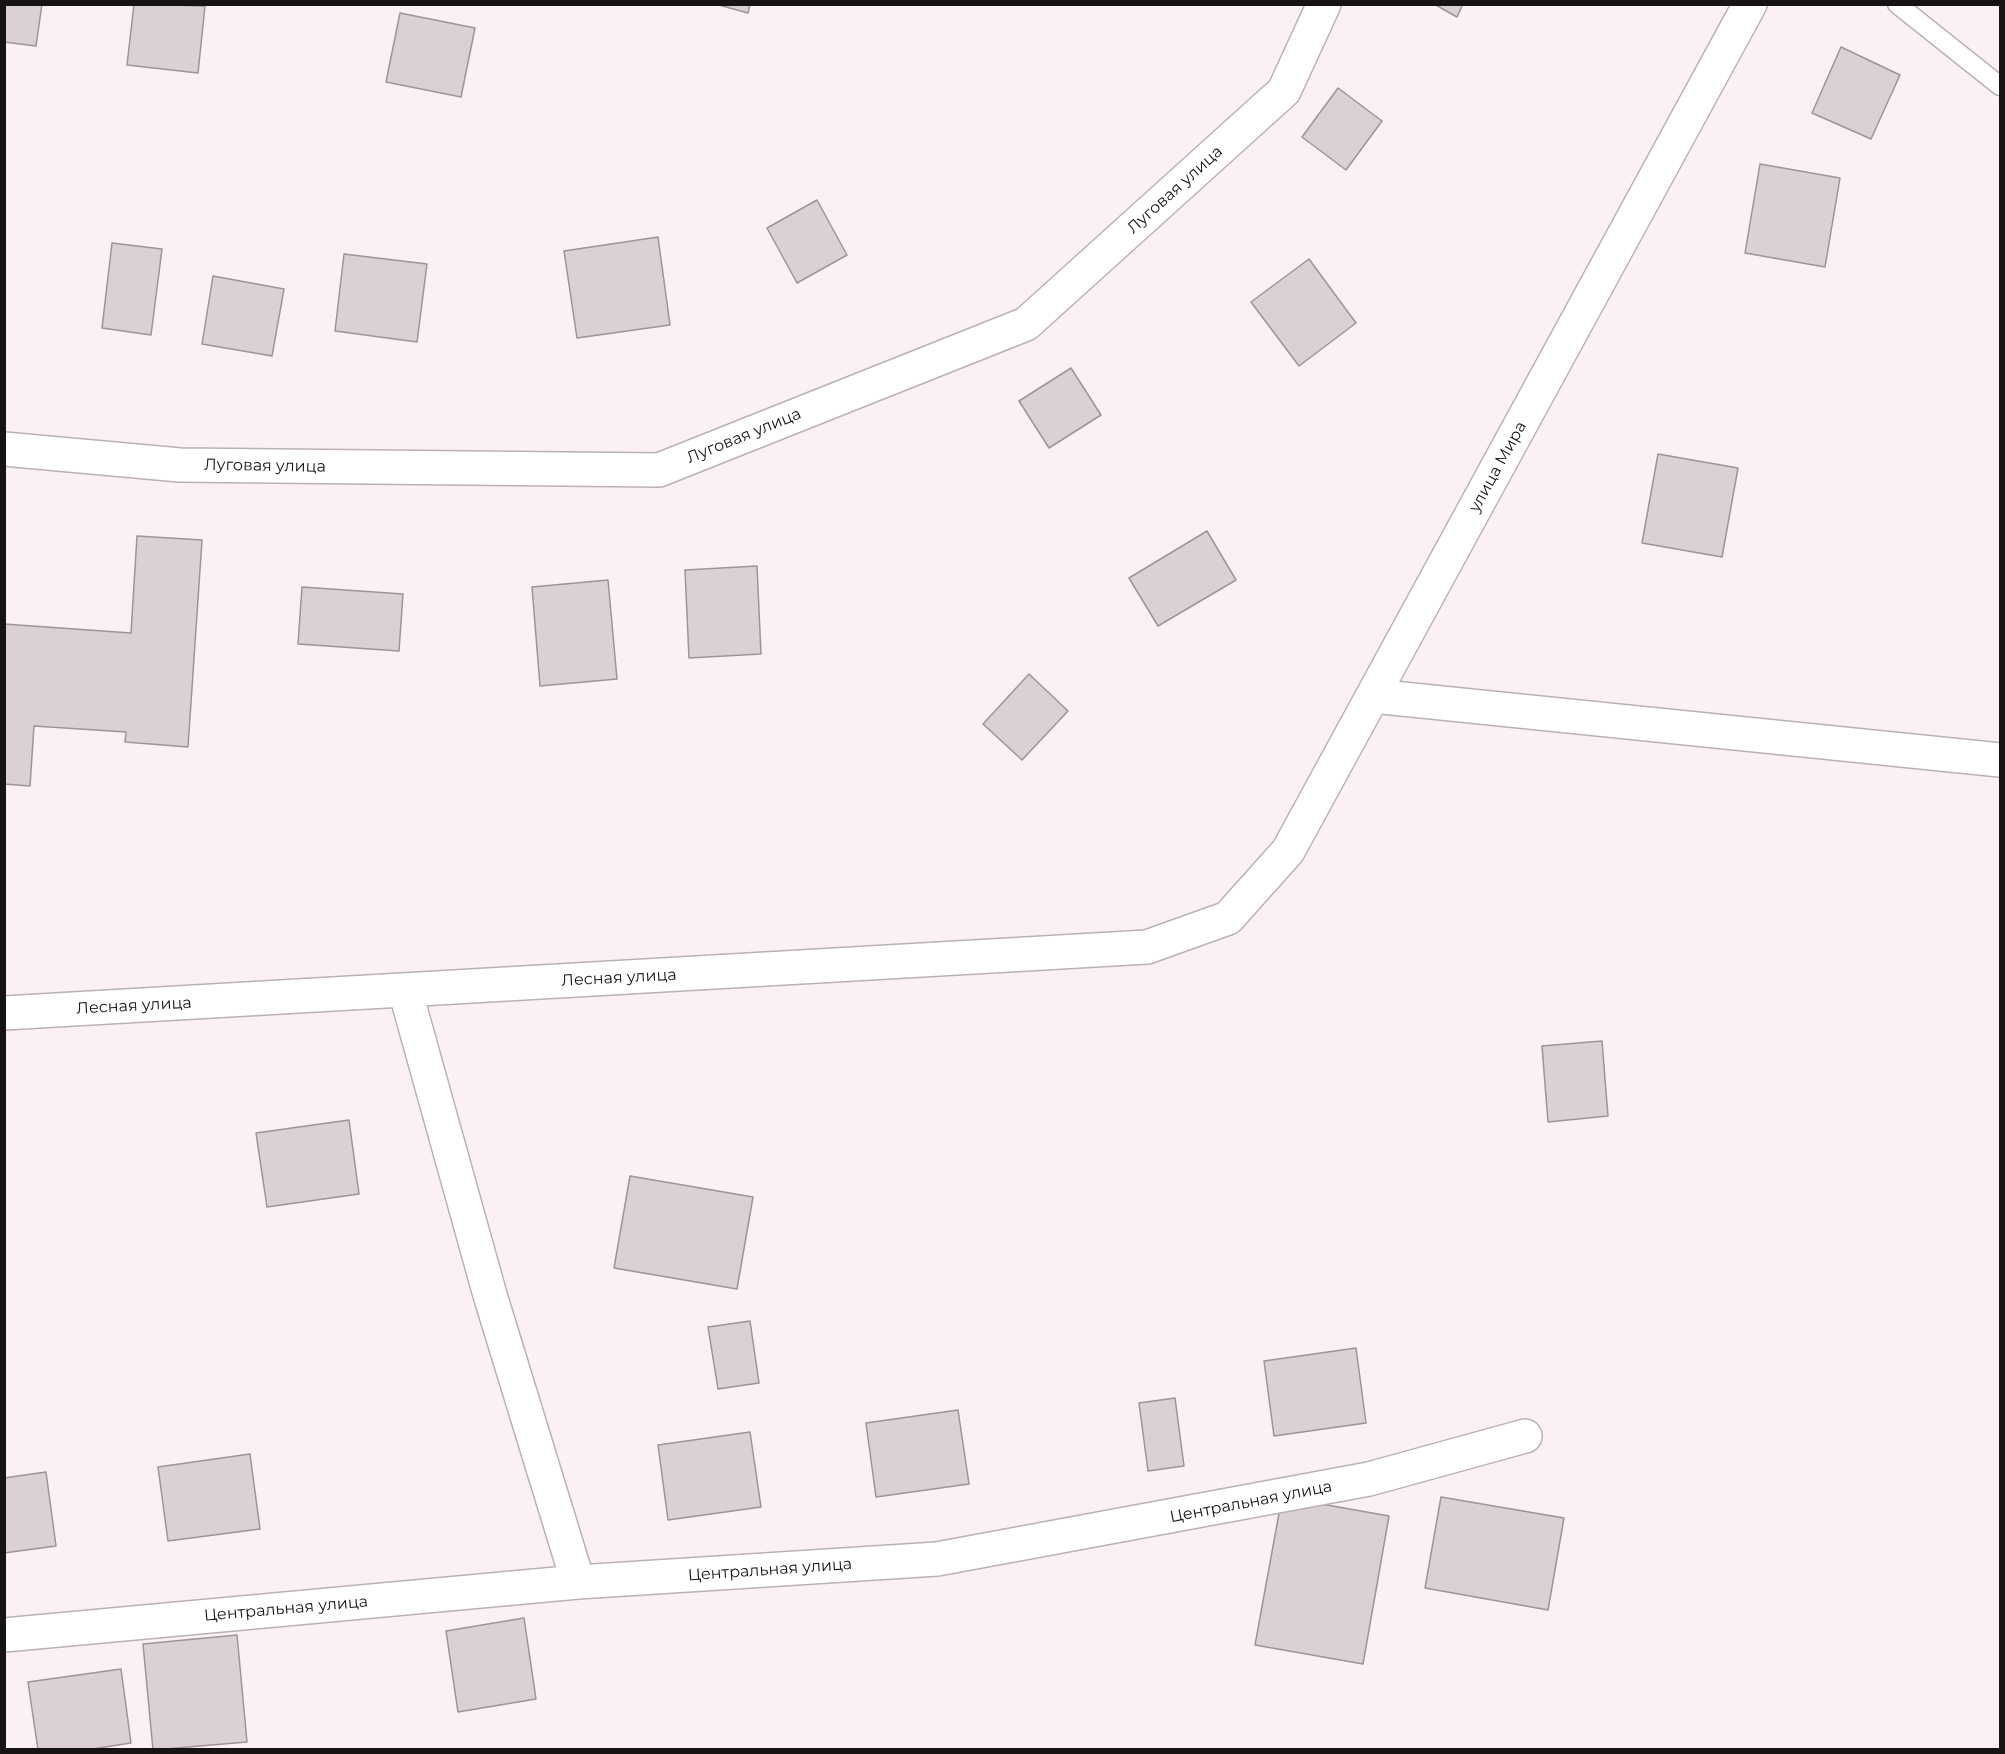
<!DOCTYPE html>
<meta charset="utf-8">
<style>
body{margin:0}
#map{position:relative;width:2005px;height:1754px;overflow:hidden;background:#fbf0f4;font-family:Montserrat,sans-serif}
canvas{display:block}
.frame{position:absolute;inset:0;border:6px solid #171314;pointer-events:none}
</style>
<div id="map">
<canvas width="2005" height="1754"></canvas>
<div class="frame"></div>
</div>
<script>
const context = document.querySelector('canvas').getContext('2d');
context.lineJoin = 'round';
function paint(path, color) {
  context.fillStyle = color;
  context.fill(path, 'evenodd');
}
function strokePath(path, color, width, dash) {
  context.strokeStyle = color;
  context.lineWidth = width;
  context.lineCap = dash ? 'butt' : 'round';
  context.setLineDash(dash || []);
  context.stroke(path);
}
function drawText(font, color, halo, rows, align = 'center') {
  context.font = font + ' Montserrat,sans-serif';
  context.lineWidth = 5;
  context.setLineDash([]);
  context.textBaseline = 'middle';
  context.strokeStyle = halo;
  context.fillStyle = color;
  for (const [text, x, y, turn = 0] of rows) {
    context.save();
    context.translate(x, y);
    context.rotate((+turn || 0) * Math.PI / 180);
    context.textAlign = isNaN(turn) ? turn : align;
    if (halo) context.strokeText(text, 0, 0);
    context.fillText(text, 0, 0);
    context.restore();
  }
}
const building = new Path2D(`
 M4 4H42L36 46 4 42Z
 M134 4 205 6 198 73 127 65Z
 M715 4H750L748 13Z
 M1434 4H1463L1457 17Z
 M400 13 475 28 461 97 386 82Z
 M1841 47 1900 75 1871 139 1812 113Z
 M1338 88 1382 121 1346 170 1302 137Z
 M1760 164 1840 178 1825 267 1745 253Z
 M817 200 847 255 797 283 767 228Z
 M658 237 670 325 577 338 564 251Z
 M112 243 162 249 151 335 102 328Z
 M344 254 427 264 417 342 335 331Z
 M1309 259 1356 323 1299 366 1251 302Z
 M213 276 284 289 272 356 202 344Z
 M1071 368 1101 415 1049 448 1019 401Z
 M1658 454 1738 468 1722 557 1642 543Z
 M1207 531 1236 580 1158 626 1129 578Z
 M137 536 202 540 188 747 125 742 126 732 34 726 30 786 4 784V624L131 633Z
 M757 566 761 654 689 658 685 570Z
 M608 580 617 679 540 686 532 587Z
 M302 587 403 594 399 651 298 644Z
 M1029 674 1068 711 1022 760 983 724Z
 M1602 1041 1608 1116 1548 1122 1542 1046Z
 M349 1120 359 1194 267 1207 256 1133Z
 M630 1176 753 1197 737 1289 614 1268Z
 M750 1321 759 1383 718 1389 708 1327Z
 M1356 1348 1366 1423 1274 1436 1264 1361Z
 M1175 1398 1184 1466 1148 1471 1139 1403Z
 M958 1410 969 1484 876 1497 866 1423Z
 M750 1432 761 1507 668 1520 658 1445Z
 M250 1454 260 1529 168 1541 158 1467Z
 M46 1472 56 1546 4 1553V1478Z
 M1282 1497 1389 1516 1363 1664 1255 1645Z
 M1441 1497 1564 1518 1548 1610 1425 1588Z
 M524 1618 536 1699 458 1712 446 1631Z
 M237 1635 247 1742 153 1750 143 1644Z
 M121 1669 131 1743 86 1750H38L28 1682Z`);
const service = new Path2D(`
 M1897 4 2000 86`);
const minor = new Path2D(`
 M4 449 180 465 659 470 1026 324 1284 91 1324 4
 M1373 696 2000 760
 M405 990 490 1295 578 1582
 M4 1013 1147 947 1228 918 1288 851 1750 4
 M4 1635 578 1582 937 1559 1369 1479 1525 1436`);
const streetNames = [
 ["Луговая улица",1175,190,-42],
 ["Луговая улица",744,436,-22],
 ["Луговая улица",265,466,1],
 ["улица Мира",1498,467,-61],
 ["Лесная улица",619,978,-3],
 ["Лесная улица",134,1006,-3],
 ["Центральная улица",1251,1502,-11],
 ["Центральная улица",770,1570,-4],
 ["Центральная улица",286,1609,-5]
];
paint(building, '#dbd1d4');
strokePath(building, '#9d9498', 1.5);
strokePath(service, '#bbb1b4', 21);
strokePath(minor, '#bbb1b4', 36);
strokePath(service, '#fff', 18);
strokePath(minor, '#fff', 33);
drawText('16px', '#171314', '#fff', streetNames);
</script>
